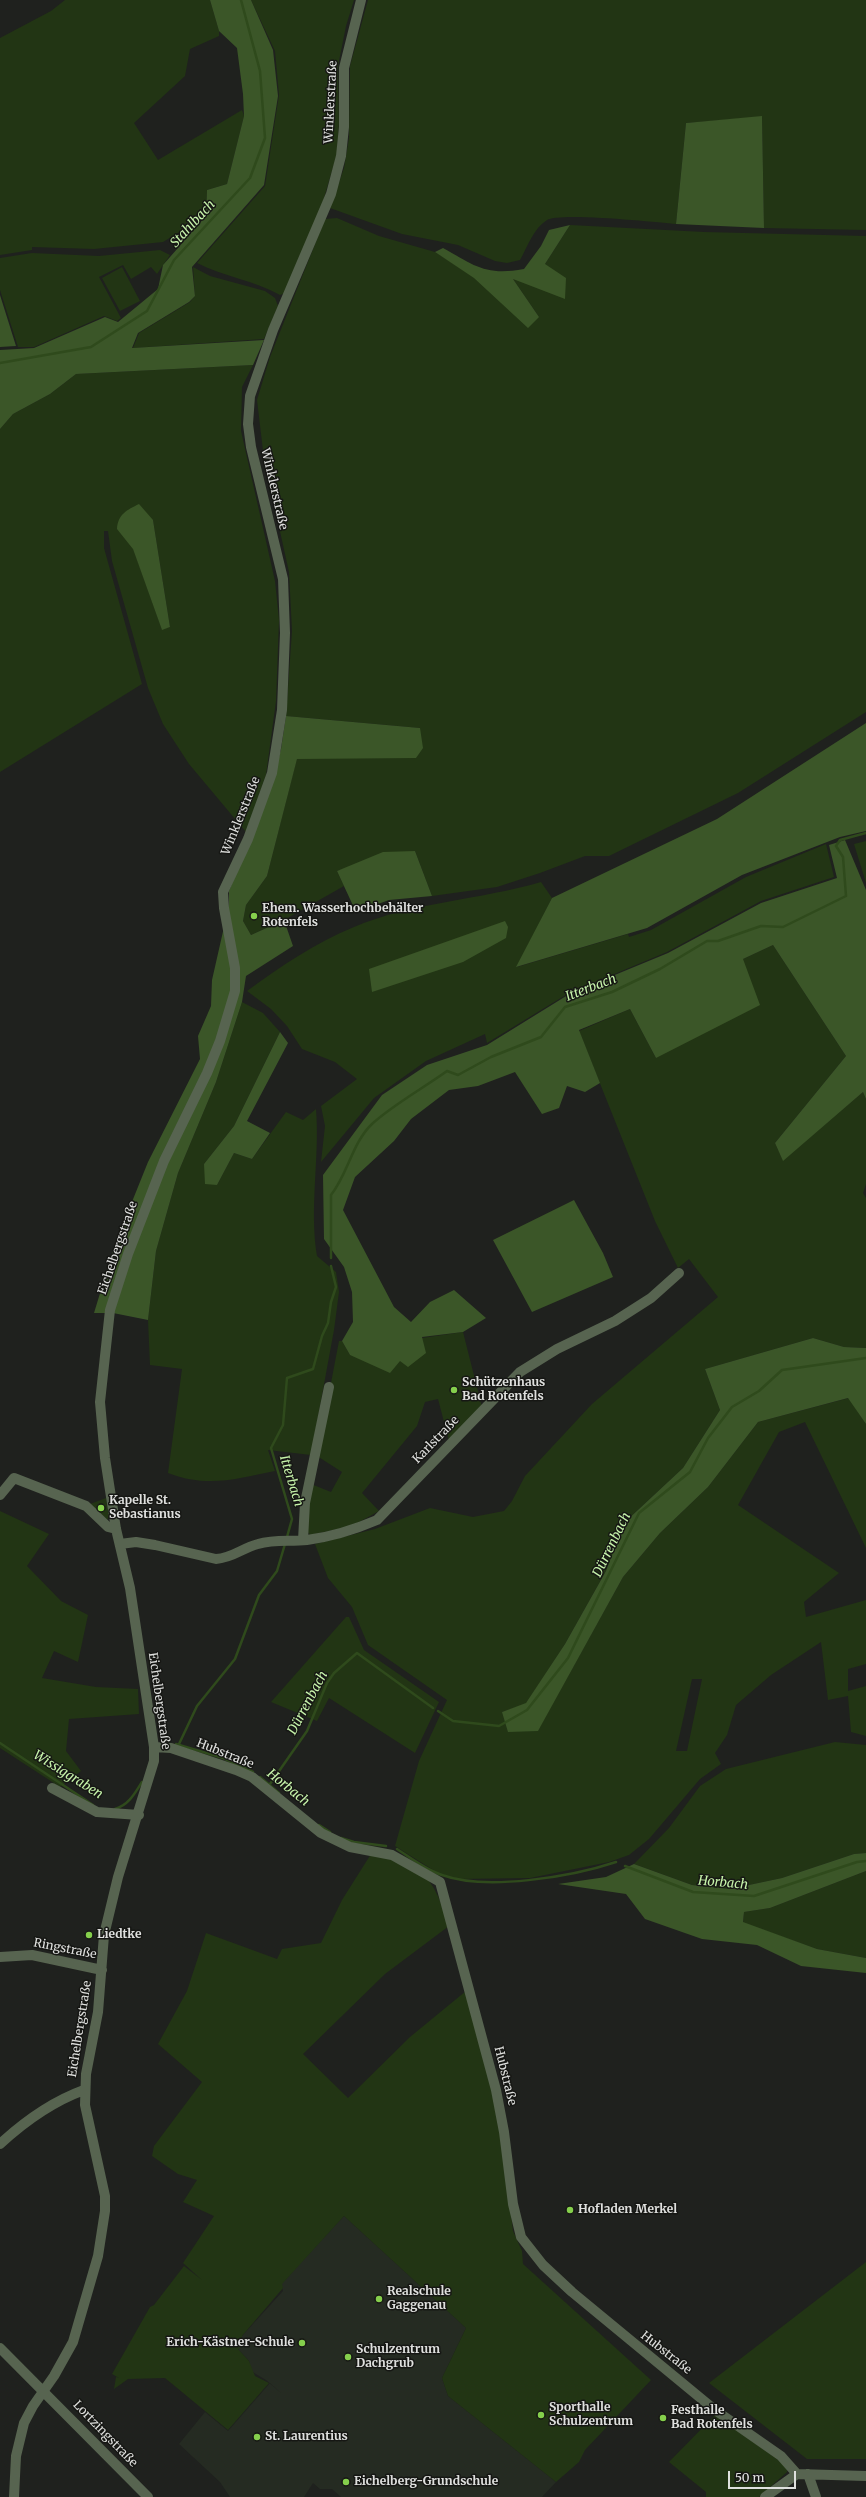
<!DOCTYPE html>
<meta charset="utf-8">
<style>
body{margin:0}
#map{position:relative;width:866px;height:2497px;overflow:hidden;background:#1f211e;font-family:Merriweather,serif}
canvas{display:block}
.scale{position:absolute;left:728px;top:2471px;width:68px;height:18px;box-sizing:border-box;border:2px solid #dfe0de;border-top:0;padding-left:5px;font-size:12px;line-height:14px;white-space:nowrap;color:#dfe0de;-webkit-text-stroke:3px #161714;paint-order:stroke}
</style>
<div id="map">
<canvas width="866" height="2497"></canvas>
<div class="scale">50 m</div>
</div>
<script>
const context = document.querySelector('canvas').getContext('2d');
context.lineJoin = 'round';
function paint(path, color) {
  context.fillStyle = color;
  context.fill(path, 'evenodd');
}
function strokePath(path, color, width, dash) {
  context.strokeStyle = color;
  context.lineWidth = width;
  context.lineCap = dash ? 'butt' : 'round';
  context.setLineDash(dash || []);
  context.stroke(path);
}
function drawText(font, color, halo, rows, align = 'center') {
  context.font = font + ' Merriweather,serif';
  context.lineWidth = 3;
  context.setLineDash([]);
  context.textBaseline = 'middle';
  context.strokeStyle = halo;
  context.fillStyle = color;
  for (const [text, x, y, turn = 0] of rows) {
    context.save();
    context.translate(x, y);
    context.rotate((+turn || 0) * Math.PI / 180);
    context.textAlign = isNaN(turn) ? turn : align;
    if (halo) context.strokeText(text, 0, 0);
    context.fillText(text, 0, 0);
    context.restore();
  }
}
const built = new Path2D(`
 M344 2216 466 2328 442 2378 448 2396 556 2482 542 2497H341L332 2489H320L313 2483 304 2497H230L220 2482 179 2444 205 2412 228 2431 270 2383 282 2394 266 2380 251 2371 249 2361 238 2349 242 2336 283 2291 281 2284Z`);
const green = new Path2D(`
 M65 0H210L219 31V36L190 49 185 76 134 123 158 160 242 110 244 116 227 184 207 190 206 216 163 242 94 249 32 247V250L0 255V38L51 11Z
 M251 0H354L346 26 338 66 339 123 337 154 321 208 285 293 280 295C254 280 224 277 197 263L265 186 279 95 275 51Z
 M368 0H866V230L764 228 762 117 686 123 676 224C655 222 559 212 547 220 533 229 528 246 520 260L507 263 495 261 458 245 402 234 330 208 344 168 349 138 350 66Z
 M337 218 379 236 435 252 539 317 513 279 545 264 570 225 704 232 866 236V712L738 793 609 856H585L540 873 497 887 432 896 415 851 337 871 344 886 284 920 251 935 243 921 246 905 267 876 297 758H416L420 728 286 716 292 631 289 572 264 459 257 400 270 357 325 219Z
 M160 250 170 255 157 274 151 267 131 279 123 265 99 277 121 318 117 321 104 316 34 347H18L0 290V258L32 253 99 256Z
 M122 267 140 301 120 311 102 278Z
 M193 267 210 276 265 291 275 298 278 306 264 339 133 348 139 333 190 302 195 296Z
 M253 365 242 387 241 431 275 581 279 620 276 701 266 775 246 832 189 764 163 724 148 688 112 561 108 531H104V548L142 684 0 772V429L13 414 50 394 76 374ZM153 520 170 627 162 629 133 548Z
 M866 841V883L854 844Z
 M826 844 834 877 761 901 667 952 569 993 487 1043 485 1034 426 1061 374 1098 321 1162 325 1126 321 1106 357 1079 335 1062 302 1049 287 1026 271 1009 247 991C281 966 315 943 354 927 413 902 480 900 541 882L552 898 517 967 628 934 629 937 651 930 746 877Z
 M773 945 846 1056 775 1143 783 1160 863 1092 866 1099V1184L863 1193 866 1198V1348L844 1347 813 1338 705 1369 720 1410 683 1468 624 1523 606 1571 565 1644 526 1704 502 1712 538 1730 623 1577 660 1533 708 1487 758 1422 849 1398 866 1424V1548L805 1422 779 1432 738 1505 839 1573 804 1602 806 1617 866 1600V1664L848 1669V1691L866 1686V1736L851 1732 848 1696 828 1700 821 1642 771 1675 736 1705 727 1735 715 1753 721 1764 700 1779 649 1839 629 1855 609 1862 530 1878 458 1879 438 1873 395 1846 419 1761 447 1700 368 1645 352 1607 328 1578 315 1544 375 1529 430 1508 473 1517 504 1511 512 1501 525 1476 592 1404 718 1297 689 1259 678 1268 655 1221 579 1031 630 1009 656 1058 743 959ZM692 1679H702L687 1751H676Z
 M242 1002 263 1013 280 1032 234 1126 204 1164 217 1185 234 1153 252 1159 286 1112 303 1120 316 1109C320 1158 309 1207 317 1256L336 1272 339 1292 334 1330 311 1455 268 1450 275 1471C236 1479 207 1488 168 1473L182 1369 150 1365 148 1320 156 1251 178 1173 216 1082Z
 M463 1332 482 1407 449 1441 438 1399 425 1402 417 1426 362 1493 379 1511 352 1526 310 1535 306 1530 311 1484 331 1492 342 1472 317 1456 339 1341H342L350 1355 400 1361 422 1338Z
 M106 1498 110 1516 107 1520 90 1504Z
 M0 1511 49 1534 27 1566 61 1601 88 1615 78 1662 54 1651 42 1678 96 1687 138 1689 139 1714 69 1719 66 1751 81 1771 60 1787 0 1748Z
 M346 1617H349L364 1650 439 1702 415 1753 329 1698 317 1721 271 1702Z
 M835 1742 866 1745V1853L854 1854 782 1878 730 1889 692 1885 634 1864 669 1828 700 1786 726 1769Z
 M371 1854C424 1866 433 1875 449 1926L385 1974 303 2054 348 2098 410 2037 466 1991 491 2085 502 2137 513 2231 522 2251 523 2264 651 2380 585 2450 579 2462 556 2482 448 2396 442 2378 466 2328 344 2216 282 2284 283 2288 242 2336V2347L238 2349 249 2361 255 2376 269 2383 228 2430 165 2378 128 2379 114 2389 116 2377 119 2378 112 2374 150 2307 154 2305 184 2266 202 2280 183 2263 214 2216 183 2202 197 2180 178 2174 152 2156 154 2146 202 2082 158 2044 187 1991 206 1933 277 1959 282 1949 321 1943 342 1900Z
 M866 1871V1958L817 1949 743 1923 744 1912 770 1908Z
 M866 2262V2459H807L709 2383Z
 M715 2415 787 2466V2472L759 2497H706V2492L669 2462Z`);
const forest = new Path2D(`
 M210 0H251L273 50 278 96 264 185 192 267 195 296 189 302 138 333 132 348 264 340 253 365 76 374 50 394 13 414 0 429V350L34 348 105 317 118 322 158 289 163 265 206 216 207 190 227 184 244 116 243 94 237 48 219 31Z
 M762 116 764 228 676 224 686 123Z
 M570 225 545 264 566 278 565 299 513 279 539 317 528 328 474 278 435 252 443 248C475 266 486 276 524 269L541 246 549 230Z
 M0 295 16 346 0 347Z
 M139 504 153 520 170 627 162 630 133 549 117 529C118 514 127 510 139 504Z
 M286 716 420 728 423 748 416 758 297 759 267 876 246 905 243 921 251 935 284 920 293 946 246 976 242 1002 216 1082 178 1173 156 1251 148 1320 113 1313H94L115 1244 148 1162 200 1059 198 1036 211 1006 212 980 229 905V891L271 788 281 749Z
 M866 723V831L840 837 742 875 647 928 516 967 552 898 717 819Z
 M845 840 866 890V1099L863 1092 783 1161 775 1143 846 1056 773 945 743 959 760 1005 656 1058 630 1009 579 1030 600 1083 585 1092 567 1086 559 1108 542 1114 515 1072 478 1086 449 1090 411 1119 394 1141 355 1177 343 1210 394 1307 411 1322 430 1302 454 1290 486 1318 463 1332 422 1337 426 1353 408 1367 400 1361 390 1373 350 1355 342 1341 353 1322 352 1292 344 1267 324 1239 323 1175 382 1095 427 1065 487 1045 571 993 668 953 761 903 837 878 829 845Z
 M415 851 432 896 389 900 356 912 337 871 383 852Z
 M505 921 508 927 506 938 463 962 372 992 369 969Z
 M280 1032 288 1043 247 1121 270 1133 252 1159 234 1153 217 1185 205 1184 204 1164 234 1126Z
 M574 1200 603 1253 613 1277 532 1312 493 1240Z
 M813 1338 844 1347 866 1348V1424L848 1398 758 1422 708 1487 660 1533 623 1577 538 1731 508 1732 502 1712 526 1703 565 1644 606 1571 624 1523 683 1468 720 1410 705 1369Z
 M866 1853V1871L770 1908 744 1912 743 1922 817 1949 866 1958V1973L801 1966 757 1945 702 1939 645 1919 626 1894 558 1884 606 1877 634 1864 692 1885 730 1889 782 1878 854 1854Z`);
const stream = new Path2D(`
 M0 363 91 347 147 311 174 260 250 178 265 138 260 71 241 0
 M331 1258V1195C348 1174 352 1143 372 1124 391 1106 425 1087 447 1071L458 1075 491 1057 541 1037 565 1007 612 992 660 969 707 941H718L761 926 783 927 846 896 843 857 836 846 840 840 866 833
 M287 1537 292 1519 271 1448 283 1425 287 1378 313 1369 322 1336 328 1323 331 1302 336 1287 331 1266
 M438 1711 453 1721 499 1726 527 1710 568 1658 639 1513 690 1472 708 1438 732 1407 759 1391 782 1370 866 1358
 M0 1743 93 1805
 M176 1744 223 1758 253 1772
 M179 1744 197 1706 235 1659 259 1595 277 1571 285 1544
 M260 1777 279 1793
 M270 1784 307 1731 327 1683 334 1673 357 1653 433 1708
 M115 1809C129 1805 135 1793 142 1782
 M319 1825 330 1832
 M341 1838 354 1842 386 1846
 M397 1849C411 1858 426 1870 442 1875 486 1891 571 1877 616 1862
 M625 1866 693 1892 754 1896 857 1862 866 1861`);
const street = new Path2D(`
 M0 1495 14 1478 86 1506 108 1527 116 1529
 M303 1540 305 1503 329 1387
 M120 1544 136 1542 155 1545 216 1559C233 1558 242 1548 258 1544 275 1539 290 1542 307 1540 330 1537 356 1529 377 1520L520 1372 557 1349 615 1321 651 1298 679 1273
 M154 1747 171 1748 236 1770 252 1777 321 1833 350 1847 392 1855 440 1882 496 2090 504 2132 513 2204 521 2237 543 2265 572 2292 715 2410 781 2456 797 2474
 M52 1788 97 1812 139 1815
 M0 1957 32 1955 102 1970
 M0 2144C25 2121 51 2102 84 2090
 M0 2348 148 2497
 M808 2474 816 2497
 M14 2497 16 2456 24 2423 33 2406 54 2376 73 2342 98 2256 105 2211V2196L85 2105 86 2074 98 2012 104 1935 118 1877 154 1761V1747L130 1588 116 1529 105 1458 100 1402 110 1310 128 1254 164 1161 207 1073 220 1041 235 991V968L224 908 223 892 248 839 272 773 282 710 285 633 283 579 251 447 248 424 250 396 273 330 331 194 341 156 344 127V68L361 0
 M765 2497 797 2474 866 2476`);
const markers = [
 [254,916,4,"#85cf4c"],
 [454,1390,4,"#85cf4c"],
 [101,1508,4,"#85cf4c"],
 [89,1935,4,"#85cf4c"],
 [570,2210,4,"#85cf4c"],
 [379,2299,4,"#85cf4c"],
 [302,2343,4,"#85cf4c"],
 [348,2357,4,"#85cf4c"],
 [541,2415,4,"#85cf4c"],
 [663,2418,4,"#85cf4c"],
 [257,2437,4,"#85cf4c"],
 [346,2482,4,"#85cf4c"]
];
const streetNames = [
 ["Winklerstraße",331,102,-87],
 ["Winklerstraße",274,489,77],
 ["Winklerstraße",241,816,-68],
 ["Eichelbergstraße",118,1248,-71],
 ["Karlstraße",436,1440,-46],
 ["Eichelbergstraße",159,1701,82],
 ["Hubstraße",225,1754,22],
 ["Ringstraße",65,1949,11],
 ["Eichelbergstraße",80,2029,-81],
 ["Hubstraße",505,2076,76],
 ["Hubstraße",666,2353,38],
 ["Lortzingstraße",105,2434,46]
];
const poiNames = [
 ["Ehem. Wasserhochbehälter",262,909],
 ["Rotenfels",262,923],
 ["Schützenhaus",462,1383],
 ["Bad Rotenfels",462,1397],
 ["Kapelle St.",109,1501],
 ["Sebastianus",109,1515],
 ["Liedtke",97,1935],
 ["Hofladen Merkel",578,2210],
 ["Realschule",387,2292],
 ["Gaggenau",387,2306],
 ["Erich-Kästner-Schule",294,2343,"right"],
 ["Schulzentrum",356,2350],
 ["Dachgrub",356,2364],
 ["Sporthalle",549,2408],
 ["Schulzentrum",549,2422],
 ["Festhalle",671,2411],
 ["Bad Rotenfels",671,2425],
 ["St. Laurentius",265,2437],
 ["Eichelberg-Grundschule",354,2482]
];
const waterNames = [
 ["Stahlbach",193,224,-47],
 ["Itterbach",591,988,-21],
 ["Itterbach",291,1481,73],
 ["Dürrenbach",612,1545,-64],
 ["Dürrenbach",308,1703,-62],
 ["Wissiggraben",68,1775,32],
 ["Horbach",288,1788,39],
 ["Horbach",723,1883,5]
];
paint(built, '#252b22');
paint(green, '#223514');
paint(forest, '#3b5628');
strokePath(stream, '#2f4a1c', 2.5);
strokePath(street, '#576450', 10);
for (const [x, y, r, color] of markers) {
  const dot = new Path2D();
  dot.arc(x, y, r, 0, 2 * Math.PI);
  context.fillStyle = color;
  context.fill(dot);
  strokePath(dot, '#161714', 1.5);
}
drawText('12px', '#dfe0de', '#161714', streetNames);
drawText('bold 12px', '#dfe0de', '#161714', poiNames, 'left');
drawText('italic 13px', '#c6f3aa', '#161714', waterNames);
</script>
